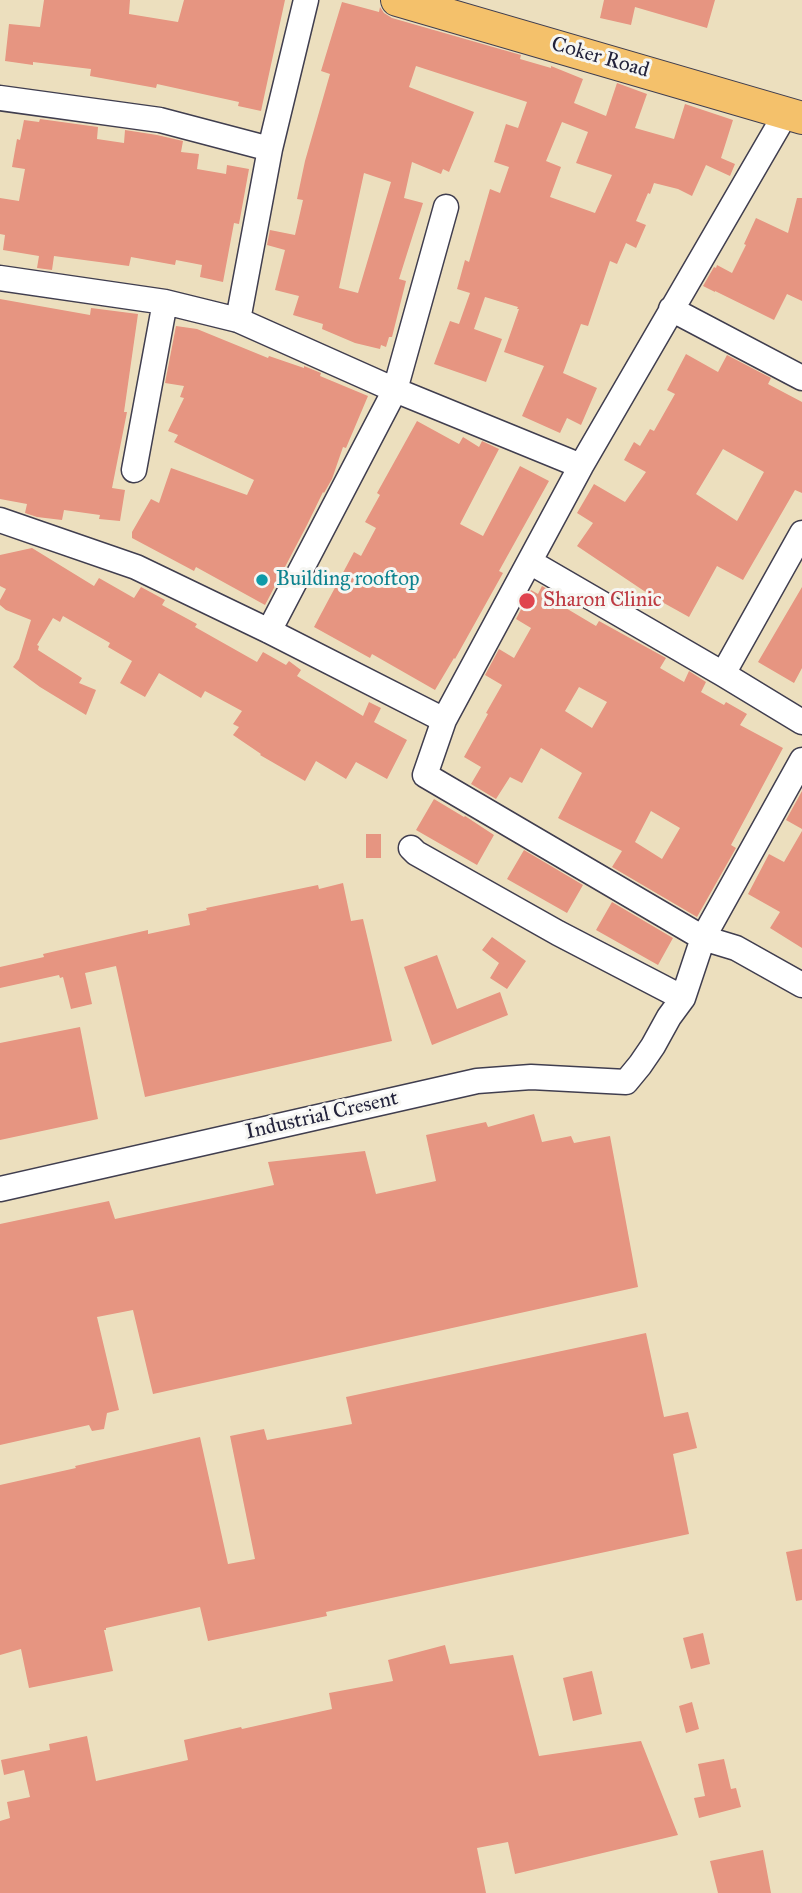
<!DOCTYPE html>
<style>
body{margin:0}
canvas{display:block;background:#ecdfbe}
</style>
<canvas width="802" height="1893"></canvas>
<script>
const context = document.querySelector('canvas').getContext('2d');
context.lineJoin = 'round';
function paint(path, color) {
  context.fillStyle = color;
  context.fill(path, 'evenodd');
}
function strokePath(path, color, width, dash) {
  context.strokeStyle = color;
  context.lineWidth = width;
  context.lineCap = dash ? 'butt' : 'round';
  context.setLineDash(dash || []);
  context.stroke(path);
}
function drawText(font, color, halo, rows, align = 'center') {
  context.font = font + ' "IM FELL Great Primer",serif';
  context.lineWidth = 6;
  context.setLineDash([]);
  context.textBaseline = 'middle';
  context.strokeStyle = halo;
  context.fillStyle = color;
  for (const [text, x, y, turn = 0] of rows) {
    context.save();
    context.translate(x, y);
    context.rotate((+turn || 0) * Math.PI / 180);
    context.textAlign = isNaN(turn) ? turn : align;
    if (halo) context.strokeText(text, 0, 0);
    context.fillText(text, 0, 0);
    context.restore();
  }
}
const building = new Path2D(`
 M44 0H130L129 14 178 22 184 0H285L261 111 238 106 239 102 157 84 156 88 90 76 91 69 33 62V65L5 61 9 24 40 27Z
 M604 0H715L707 28 635 7 631 25 600 18Z
 M342 2 379 12 380 7 384 13 392 18 521 55 520 59 551 68V66L583 79 574 103 606 116 617 83 647 94 635 128 674 139 685 104 733 120 721 158 735 164 730 176 706 165 692 196 678 189 654 183 650 194 648 193 636 221 646 225 636 248 626 243 617 264 610 261 588 326 581 324 563 373 597 388 581 425 567 418 560 433 522 416 544 366 504 352 519 309H517L518 307 485 297 474 329 502 339 486 382 434 364 450 321 459 324 470 293 457 289 465 260 469 262 490 189 500 193 509 167 494 162 506 124 518 128 527 102 416 66 409 87 474 112 449 172 443 169 441 174 412 162 404 198 423 203 399 279 406 281 392 337H389L386 347 381 345 380 349 355 343 322 329 323 324 293 315 299 296 275 290 285 250 267 245 270 230 295 235 303 200 297 199 305 161 330 74 321 71ZM562 122 588 132 576 163 612 175 595 213 550 197 561 167 546 161ZM364 173 391 182 358 293 339 288Z
 M40 119 98 127 97 139 124 143 125 130 157 135 183 141 181 152 199 154 197 169 226 174 227 165 249 169 239 224 234 223 223 282 200 277 202 265 176 260 175 265 131 257 129 266 54 256 52 270 37 268 39 256 3 250 5 235 0 234V198L19 201 25 169 12 167 17 139 20 140 24 120 39 122Z
 M797 198H802V301L787 294 774 320 715 291V292L703 286 714 267 716 268 717 265 732 273 746 245 744 244 756 218 788 233Z
 M0 299 90 315 91 308 138 314 124 412H127L112 488 125 490 120 521 99 519 100 515 64 510 62 520 37 517 25 513 27 504 0 499Z
 M176 326 197 329 268 358 269 356 304 368V366L321 373 320 376 368 396 346 448 343 447 332 479 324 493 323 492 307 525 265 605 196 567 194 571 132 538V532L151 499 159 503 171 468 247 495 254 480 174 442 178 435 168 431 184 398 180 397 184 386 165 383Z
 M686 354 718 372 727 355 771 378 768 384 802 402V493L795 490 743 580 717 566 689 617 653 597 577 546 593 523 577 513 594 484 625 502 646 472 624 460 634 442 640 446 650 429 654 431 675 394 667 390ZM723 449 764 472 737 521 696 494Z
 M417 421 459 444 463 437 479 447 482 441 499 449 460 524 483 536 520 466 549 481 499 571 503 573 455 659 454 658 435 690 372 654 370 658 314 627 354 552 361 556 376 528 365 522 380 495 377 493Z
 M32 548 94 586 99 578 134 598 141 587 165 600 162 605 197 624 195 627 257 662 263 652 286 665 289 661 301 670 297 676 363 716 369 702 381 708 374 722 407 740 387 779 356 762 346 779 316 761 305 781 260 755 261 754 233 735 239 727 233 724 242 711 205 691 201 698 159 673 145 697 120 683 132 661 108 647 110 643 63 616 60 622 53 618 37 645 39 646 38 650 82 678 79 683 96 690 86 715 40 687 13 667 19 659 31 620 6 610 0 605V600L6 589 0 586V555Z
 M542 586 557 595 554 601 596 626 599 621 666 658 660 668 684 682 689 671 706 682 701 692 724 705 726 702 747 714 740 725 783 748 731 845 736 848 697 917 612 867 622 851 558 818 582 773 541 748 522 783 510 777 496 799 471 784 481 767 464 757 488 714 486 713 502 685 485 675 499 649 514 658 531 628 516 619 531 590 538 594ZM579 687 607 702 592 728 565 711ZM651 811 680 828 662 859 635 842Z
 M802 587V668L794 683 758 662Z
 M802 791V829L786 820Z
 M434 799 464 817 465 816 494 835 477 865 416 830Z
 M802 831V948L770 928 780 912 748 894 769 854 784 862Z
 M366 834H381V858H366Z
 M524 850 583 885 567 913 507 879Z
 M343 883 351 921 363 919 392 1041 145 1097 116 966 85 973 92 1004 71 1009 63 977 60 978 59 975 0 988V967L44 957 43 954 148 930V934L190 925 188 914 207 910 206 908 318 885 319 889Z
 M612 902 673 938 658 965 596 930Z
 M492 937 526 961 507 989 490 978 499 963 482 950Z
 M437 955 457 1009 500 992 508 1015 432 1045 404 967Z
 M80 1027 98 1119 0 1140V1043Z
 M534 1114 542 1142 571 1136 574 1143 610 1136 638 1287 153 1394 133 1310 97 1317 119 1410 107 1413 104 1429 92 1431 89 1425 0 1445V1224L109 1201 115 1219 274 1185 268 1162 365 1151 376 1194 436 1181 426 1135 486 1122 488 1127Z
 M646 1333 664 1417 688 1412 697 1448 673 1454 689 1534 326 1612 327 1616 208 1641 200 1607 106 1628V1630H104L113 1671 29 1688 21 1649 0 1655V1485L76 1468 75 1466 200 1437 228 1564 255 1559 230 1436 264 1429 267 1440 352 1424 346 1397Z
 M802 1549V1600L796 1601 786 1552Z
 M703 1633 710 1664 691 1669 683 1638Z
 M445 1645 450 1664 513 1655 539 1756 641 1741 678 1835 515 1874 508 1842 477 1848 486 1893H0V1821L10 1818 7 1802 30 1797 24 1770 4 1775 1 1760 50 1750 49 1744 87 1736 96 1781 188 1760 184 1740 241 1727 242 1729 332 1709 329 1693 393 1681 388 1660Z
 M592 1671 602 1714 573 1721 563 1678Z
 M692 1702 699 1729 686 1733 679 1706Z
 M724 1759 731 1789 736 1788 741 1807 699 1818 694 1798 705 1796 698 1764Z
 M763 1850 771 1893H718L710 1861Z`);
const minor = new Path2D(`
 M0 98 160 120 270 149
 M786 113 581 466 444 720 425 775 703 938 802 760
 M0 278 165 302 238 320 395 390 581 466
 M671 309 802 378
 M238 320 270 149 306 0
 M134 470 165 302
 M0 520 136 567 269 631 444 720
 M530 562 723 674 802 722
 M269 631 395 390 446 207
 M723 674 802 533
 M411 848 416 853 558 933 683 998
 M0 1189 477 1081 531 1077 626 1082 640 1065 653 1046 669 1017 683 998 703 938 736 948 802 985`);
const major = new Path2D(`
 M397 0 802 118`);
const markers = [
 [262,580,7,"#0f9aa8"],
 [527,601,9,"#e0444e"]
];
const streetNames = [
 ["Coker Road",600,58,16],
 ["Industrial Cresent",322,1116,-13]
];
const cultureNames = [
 ["Building rooftop",276,580]
];
const healthNames = [
 ["Sharon Clinic",543,601]
];
paint(building, '#e69581');
strokePath(minor, '#403e4f', 27);
strokePath(major, '#403e4f', 34);
strokePath(minor, '#fff', 24);
strokePath(major, '#f4c16b', 32);
for (const [x, y, r, color] of markers) {
  const dot = new Path2D();
  dot.arc(x, y, r, 0, 2 * Math.PI);
  context.fillStyle = color;
  context.fill(dot);
  strokePath(dot, '#f6f6f2', 2.5);
}
drawText('21px', '#22223b', '#f6f6f2', streetNames);
drawText('21px', '#0d838f', '#f6f6f2', cultureNames, 'left');
drawText('21px', '#be3a42', '#f6f6f2', healthNames, 'left');
</script>
